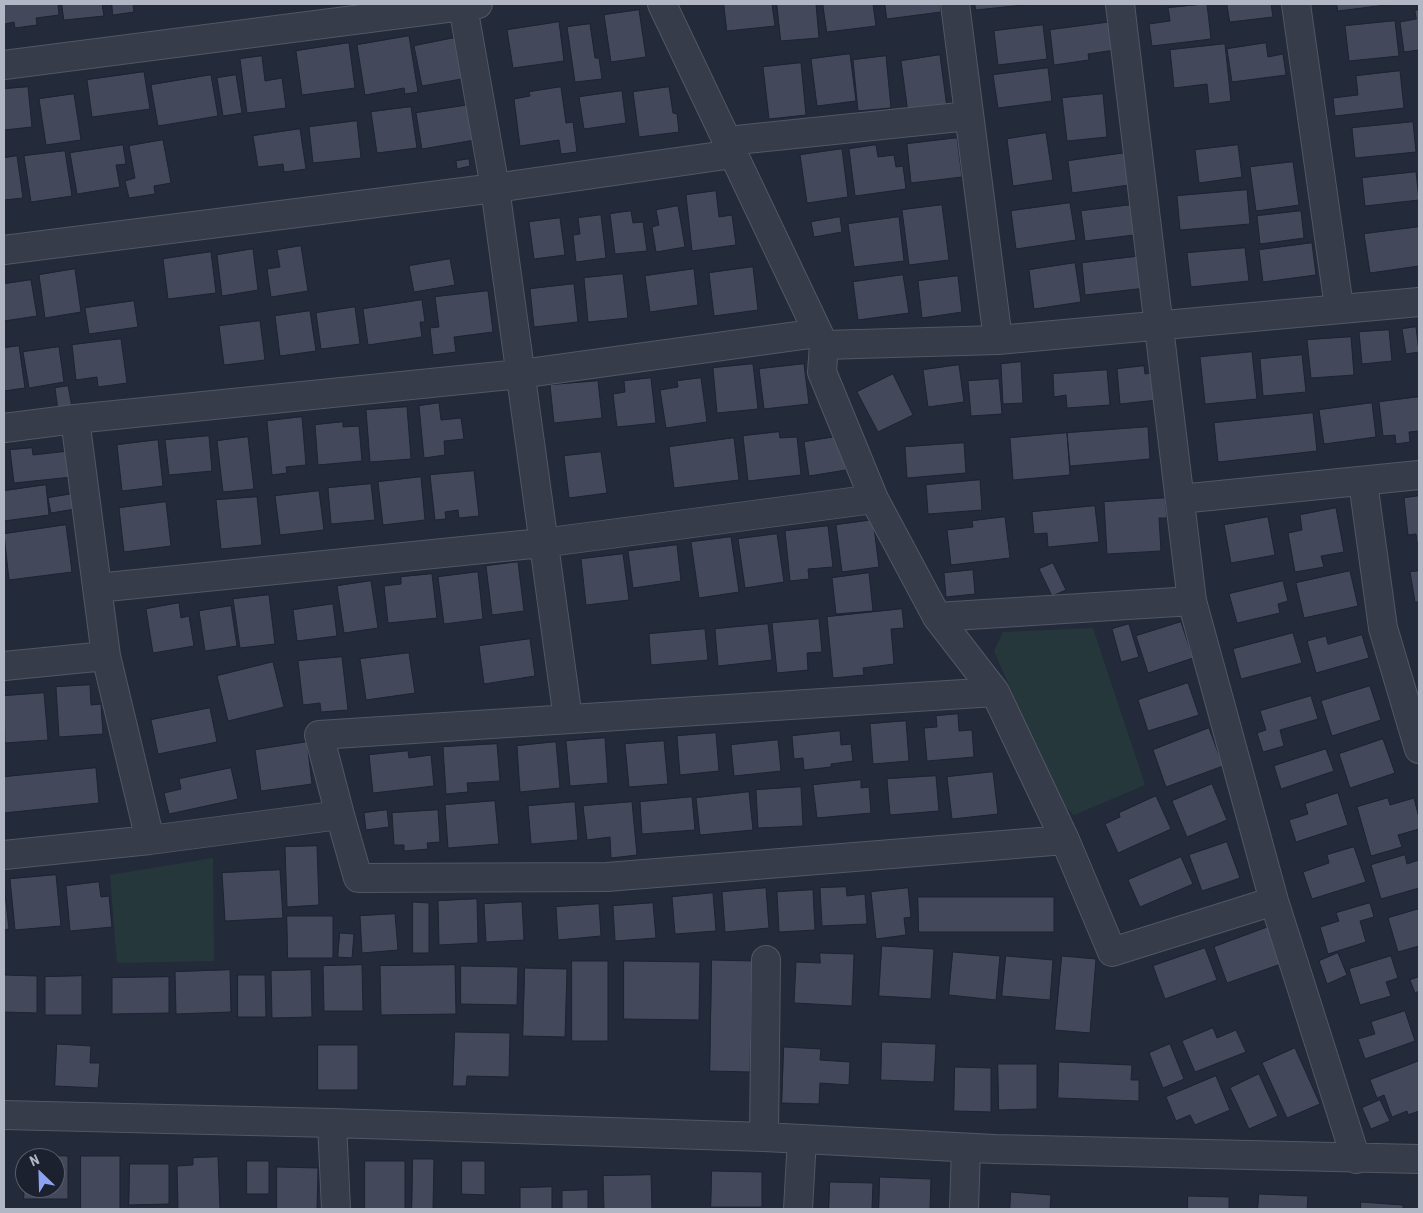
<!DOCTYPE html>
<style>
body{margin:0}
#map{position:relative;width:1423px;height:1213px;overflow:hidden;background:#232a3a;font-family:"Roboto Condensed",sans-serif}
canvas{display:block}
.frame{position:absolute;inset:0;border:5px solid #b2b7c6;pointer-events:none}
.north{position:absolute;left:15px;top:1148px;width:50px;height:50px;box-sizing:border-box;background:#1c212f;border:1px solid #585d6b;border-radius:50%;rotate:336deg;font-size:14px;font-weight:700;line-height:20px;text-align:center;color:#b2b7c6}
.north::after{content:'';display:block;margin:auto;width:18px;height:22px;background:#8ba3f2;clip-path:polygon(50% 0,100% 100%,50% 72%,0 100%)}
</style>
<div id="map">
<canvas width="1423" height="1213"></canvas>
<div class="frame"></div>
<div class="north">N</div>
</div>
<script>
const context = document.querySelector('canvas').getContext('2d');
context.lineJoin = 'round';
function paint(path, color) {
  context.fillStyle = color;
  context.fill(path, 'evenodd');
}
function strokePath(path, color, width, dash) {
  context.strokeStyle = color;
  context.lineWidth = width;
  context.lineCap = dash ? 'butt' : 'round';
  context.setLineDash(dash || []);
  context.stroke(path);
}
const green = new Path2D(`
 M1093 628 1145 785 1074 815 1060 802 994 651 1003 632Z
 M213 858 214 961 117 963 110 875Z`);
const building = new Path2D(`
 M4 4H58L59 15 36 18 37 25 15 28 14 22 5 24Z
 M62 4H102L104 16 64 20Z
 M112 4H133L134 12 113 15Z
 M724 4H772L775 26 727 31Z
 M777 4H816L819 38 781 41Z
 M823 4H873L876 26 827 32Z
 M885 4H940L941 12 887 19Z
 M975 4H1033L976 10Z
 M1207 4 1211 39 1152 46 1149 24 1170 21 1168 8Z
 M1227 4H1271L1273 17 1230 22Z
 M1337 4H1394L1338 11Z
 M639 10 646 57 611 62 604 15Z
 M1415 10H1419V50L1404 52 1400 22 1416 19Z
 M1395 21 1399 56 1349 61 1345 26Z
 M559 22 564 61 513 68 507 30Z
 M1111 22 1115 50 1088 54 1089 60 1054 65 1050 30Z
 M590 24 595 58H599L602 79 575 82 567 27Z
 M1043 25 1047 59 998 65 994 31Z
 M409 36 418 92 405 94 404 88 365 95 357 45Z
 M459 37 467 78 422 86 414 46Z
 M349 43 355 88 302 95 296 51Z
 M1266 43 1268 57 1283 54 1286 75 1232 82 1227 49Z
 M1225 44 1231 101 1209 104 1207 84 1174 88 1170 50Z
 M850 54 856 101 817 106 811 59Z
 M940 55 947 108 908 113 901 61Z
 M262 56 265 81 282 78 286 108 247 113 240 59Z
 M886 56 891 108 858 111 853 60Z
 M801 63 806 115 769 119 763 67Z
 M1048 68 1052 101 998 108 993 75Z
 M1400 71 1404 108 1335 116 1333 98 1358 95 1356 76Z
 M144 72 150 109 92 117 87 80Z
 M211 75 218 116 158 126 151 85Z
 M236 75 242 113 223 116 217 78Z
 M28 87 32 127 4 130V89Z
 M561 87 566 123 573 122 577 152 561 154 559 140 520 146 514 99 530 96 529 92Z
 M669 87 673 113 677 114 679 132 639 137 633 92Z
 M622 91 626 123 584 129 579 97Z
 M74 94 81 140 46 145 39 99Z
 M1103 94 1107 137 1067 141 1062 98Z
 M469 105 475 140 422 149 416 113Z
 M411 107 417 148 377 153 371 112Z
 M357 121 361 158 313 163 309 127Z
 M1413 122 1416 152 1355 158 1352 128Z
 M300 129 306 169 284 172 283 164 258 167 253 136Z
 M1046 133 1053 180 1013 186 1007 139Z
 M957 138 962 177 911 183 907 144Z
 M163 140 171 183 154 186 155 194 129 198 125 181 135 178 129 146Z
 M123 145 126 164 116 165 120 187 77 194 70 153Z
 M876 145 878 157 894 155 896 167 903 166 906 189 855 196 849 149Z
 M1238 145 1242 177 1199 183 1195 150Z
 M842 149 848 197 807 203 800 155Z
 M65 151 72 196 31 202 24 156Z
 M1125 153 1129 185 1072 193 1068 161Z
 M17 156 23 198 4 200V158Z
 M469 159 470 166 457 169 456 161Z
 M1293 162 1299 205 1256 211 1250 167Z
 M1416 172 1419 200 1365 206 1362 178Z
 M1247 190 1250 224 1180 230 1177 196Z
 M716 191 719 217 732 215 736 245 692 251 686 195Z
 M1070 203 1076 240 1016 249 1011 211Z
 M942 205 949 260 909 265 902 210Z
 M1131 205 1134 235 1085 241 1081 211Z
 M678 206 685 247 656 252 652 227 659 225 656 210Z
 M631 211 633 223 643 222 647 251 615 254 610 214Z
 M1301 211 1304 238 1260 244 1257 216Z
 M601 215 606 258 576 262 573 235 580 234 578 218Z
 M840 217 842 232 814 237 811 222Z
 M899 217 904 261 854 267 848 224Z
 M560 218 565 255 534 259 529 222Z
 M1419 227V266L1370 273 1364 234Z
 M1312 243 1316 275 1263 282 1259 250Z
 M301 246 308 291 271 297 267 269 280 267 277 250Z
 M1245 248 1249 281 1191 287 1187 253Z
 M253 249 258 290 222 296 217 255Z
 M211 252 216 293 168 299 163 259Z
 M1142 256 1146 288 1085 295 1082 263Z
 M450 259 455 285 414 292 409 266Z
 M1075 263 1081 302 1034 309 1029 270Z
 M753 267 758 310 714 316 709 273Z
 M75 269 81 312 45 318 39 275Z
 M694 269 698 305 650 312 645 276Z
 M623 274 628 318 588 322 584 278Z
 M903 275 909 313 858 320 853 282Z
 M958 276 962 312 922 318 918 281Z
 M31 280 37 316 4 321V284Z
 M574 284 578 322 534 327 530 289Z
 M488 291 493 332 454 337 456 352 433 355 430 328 439 327 435 297Z
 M422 300 425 322H420L422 337 368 345 363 309Z
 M134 301 138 327 89 334 85 308Z
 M355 307 360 344 321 349 316 313Z
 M310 311 316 351 280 356 275 316Z
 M260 321 265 360 224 365 219 326Z
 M1416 327 1419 352 1406 354 1402 329Z
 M1389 330 1392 361 1362 364 1359 332Z
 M1351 337 1354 375 1311 378 1307 340Z
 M121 339 127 383 98 387 97 377 76 380 72 345Z
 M19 346 25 388 4 391V348Z
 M59 347 64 382 29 388 23 352Z
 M1252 352 1257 399 1205 404 1200 357Z
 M1302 355 1306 392 1263 396 1260 359Z
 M1021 362 1023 403 1003 404 1001 364Z
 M753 364 758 409 717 413 713 368Z
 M804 364 809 404 764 409 759 369Z
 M959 365 964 402 928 407 923 370Z
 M1144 366 1145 374 1155 372 1158 400 1120 404 1117 369Z
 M1107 370 1110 405 1067 408 1066 395 1054 397 1053 374Z
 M893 374 913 415 878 432 857 392Z
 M651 378 656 423 617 427 613 394 625 392 624 381Z
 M701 378 707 422 666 428 660 390 678 387 677 381Z
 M999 379 1002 414 971 416 968 381Z
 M598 381 602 418 554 423 550 385Z
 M68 386 72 407 58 410 55 388Z
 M1419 397V431L1409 432 1410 442 1396 444 1395 435 1383 436 1379 402Z
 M439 403 441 420 461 418 464 439 444 441 445 455 424 458 419 406Z
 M1372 403 1376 437 1324 444 1319 410Z
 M407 407 411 459 370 462 366 410Z
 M1313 413 1317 451 1218 462 1214 423Z
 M302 417 306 465 286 467 287 473 272 475 267 421Z
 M343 422V427L359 426 362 461 318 465 315 425Z
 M1148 427 1150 459 1070 466 1067 433Z
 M779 432 780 438 797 437 801 475 748 481 743 436Z
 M1067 433 1070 475 1013 480 1010 438Z
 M209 436 212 471 169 475 165 440Z
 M841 436 846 470 809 476 804 442Z
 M248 437 254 489 223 492 217 441Z
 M734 438 739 480 674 488 669 447Z
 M158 440 163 486 122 491 117 445Z
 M964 443 966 473 907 478 905 447Z
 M32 448 33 455 69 451 72 477 14 483 10 450Z
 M601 452 607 493 569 498 564 456Z
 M474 471 479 516 459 518 458 510 445 512 446 519 435 520 430 475Z
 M421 477 425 520 383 525 378 482Z
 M980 480 982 510 928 514 926 485Z
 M371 484 375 520 331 524 328 488Z
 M46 485 49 515 4 521V491Z
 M319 491 324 530 280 535 275 496Z
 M72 494 75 509 51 513 48 498Z
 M1419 496V543H1417L1416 534 1408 535 1404 498Z
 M257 497 262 545 221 549 216 500Z
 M1165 498 1167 518H1159L1161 551 1107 554 1104 502Z
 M166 502 171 546 124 552 119 508Z
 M1095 506 1099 542 1048 547 1047 533 1034 534 1032 512Z
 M1336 508 1344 552 1321 556 1324 567 1295 572 1288 533 1302 530 1300 515Z
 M1005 517 1010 558 951 565 947 530 973 527 972 521Z
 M1268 517 1275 555 1231 563 1224 525Z
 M873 520 879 567 842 572 836 525Z
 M66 525 72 572 9 580 4 534Z
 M828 526 833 567 808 569 809 579 790 581 785 531Z
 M777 534 784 582 745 588 738 539Z
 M731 537 739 592 699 598 691 542Z
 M677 545 681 581 633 588 628 551Z
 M623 554 629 600 586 605 581 559Z
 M518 562 524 611 492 615 486 566Z
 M1053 563 1066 590 1052 596 1039 569Z
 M973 570 975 594 946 597 944 573Z
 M1350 571 1358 606 1304 618 1296 583Z
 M1419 571V602H1415L1410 572Z
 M478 572 483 619 444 624 438 577Z
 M869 573 873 611 836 614 832 578Z
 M432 574 437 618 388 623 384 586 401 584V577Z
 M371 581 378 628 344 633 337 586Z
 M1283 581 1288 601 1278 604 1280 613 1237 623 1229 594Z
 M269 595 275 644 240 648 233 599Z
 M179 603 181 618 189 616 194 646 153 653 146 609Z
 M333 604 337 636 297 641 293 610Z
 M231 606 237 646 205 651 199 611Z
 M902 609 904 628 891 629 894 664 863 668 864 675 833 678 827 617Z
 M819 619 822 652 807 653 808 670 777 673 772 623Z
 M1181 622 1193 658 1148 673 1136 636Z
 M768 624 772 660 718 666 715 629Z
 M1129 624 1139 657 1121 662 1112 629Z
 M705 629 708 660 651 665 649 634Z
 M1293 633 1302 663 1241 679 1233 649Z
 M1362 635 1369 658 1316 673 1307 641 1326 636 1328 644Z
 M530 639 535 676 484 684 479 646Z
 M409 653 415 693 366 700 360 659Z
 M342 657 348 710 321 712 320 703 303 705 298 661Z
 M273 662 284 707 228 721 217 676Z
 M1188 683 1199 715 1148 731 1138 700Z
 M90 685 91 705 101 704 103 734 59 737 56 687Z
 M1370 686 1381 720 1332 736 1321 701Z
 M44 693 48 740 5 743 4 696Z
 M1311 696 1318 719 1280 730 1284 746 1263 752 1257 733 1266 730 1260 711Z
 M210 708 217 742 158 754 151 720Z
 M958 714 959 731 972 730 974 757 927 761 924 728 937 727 936 716Z
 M906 721 909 761 873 764 870 724Z
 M1209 728 1223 766 1166 787 1153 750Z
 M840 731 841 745 851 744 853 761 831 764V767L804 770 803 758 794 759 792 736Z
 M716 733 719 771 680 775 677 736Z
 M605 738 608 783 570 786 566 741Z
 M1383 739 1395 773 1350 788 1339 754Z
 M778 740 781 771 734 776 731 745Z
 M664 741 668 784 629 787 625 744Z
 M307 742 312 784 261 791 255 750Z
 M556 742 560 788 520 792 517 746Z
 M497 744 500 781 467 783 468 792 446 794 443 747Z
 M1326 749 1334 771 1281 789 1274 766Z
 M408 751 409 758 431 755 434 786 373 793 369 755Z
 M96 768 99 803 4 813V777Z
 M231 768 238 799 169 814 164 793 181 789 179 779Z
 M993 772 998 814 952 819 947 777Z
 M936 776 939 811 890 815 887 779Z
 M861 780V788L869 787 871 813 817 818 813 785Z
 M1212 784 1227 820 1187 837 1172 801Z
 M801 787 803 826 758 828 756 790Z
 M749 792 753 830 700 835 696 798Z
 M1338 793 1348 825 1296 842 1289 820 1308 814 1305 804Z
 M1156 796 1171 829 1118 853 1105 824 1120 817 1119 813Z
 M692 797 695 830 642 834 640 802Z
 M1388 798 1390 805 1414 798 1419 818V829L1398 835 1402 847 1371 856 1357 807Z
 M495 801 499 844 448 848 445 805Z
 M575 802 578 840 531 844 528 806Z
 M632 802 637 855 611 858 610 837 587 840 583 806Z
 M387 810 389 827 366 830 364 813Z
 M438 810 440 842 427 843 428 849 404 851V845H394L392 813Z
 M1227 842 1240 878 1202 891 1189 855Z
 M317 846 319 905 287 907 285 847Z
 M1354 847 1366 882 1312 899 1303 872 1329 863 1327 855Z
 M1405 855 1407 864 1419 860V888L1381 899 1371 865Z
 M1181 857 1193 884 1140 907 1128 880Z
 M280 870 283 918 225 921 222 873Z
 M56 875 61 926 15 930 10 879Z
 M99 882 101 897 109 896 112 927 70 931 66 886Z
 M4 885 9 929 4 930Z
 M846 887 847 896 865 894 867 924 822 926 820 888Z
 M766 888 769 928 725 932 722 892Z
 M908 888 911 917 904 918 906 935 876 939 871 892Z
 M813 890 815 930 779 932 777 892Z
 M713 893 716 931 675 934 672 897Z
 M918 897H1054V932H919Z
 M477 899 478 943 439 945 438 901Z
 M413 902 429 903V953H413Z
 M522 902 524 940 486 942 484 904Z
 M653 903 656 938 615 941 613 906Z
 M1370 903 1374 917 1360 921 1366 942 1328 954 1320 927 1339 921 1336 913Z
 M599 904 601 936 558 940 556 907Z
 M1419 909V946L1398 952 1388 918Z
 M395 914 398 950 362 953 360 916Z
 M287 916H333V958H288Z
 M1268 927 1281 964 1227 983 1214 947Z
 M340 933 354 934 352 958 338 957Z
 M882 946 934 949 931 999 879 996Z
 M1205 948 1217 980 1165 999 1153 966Z
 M953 952 1000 956 996 1000 949 995Z
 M820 953 854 954 852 1006 794 1003 796 962 820 963Z
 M1338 953 1347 975 1327 984 1319 961Z
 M1006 956 1053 960 1050 1000 1002 996Z
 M1062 956 1096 959 1090 1033 1055 1030Z
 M1391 956 1398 978 1386 982 1391 996 1360 1005 1349 969Z
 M712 960 752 961 750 1072 710 1071Z
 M572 961H608V1041H572Z
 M624 961 700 962 699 1020 624 1019Z
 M362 965 363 1011H324L323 966Z
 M455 965 456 1014 381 1015 380 966Z
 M461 966 518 967 517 1005 461 1004Z
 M525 968 567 969 565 1037 523 1036Z
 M230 970 231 1012 176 1014 175 972Z
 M311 970 312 1017 272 1018 271 971Z
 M4 975 37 976V1013L4 1012Z
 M238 975H265L266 1017H238Z
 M82 976V1015H45V977Z
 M169 977V1013L112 1014V978Z
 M1419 977V991L1415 993 1410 980Z
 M1405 1011 1415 1041 1365 1059 1358 1039 1375 1034 1371 1022Z
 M1213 1028 1217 1038 1236 1030 1246 1052 1195 1072 1182 1041Z
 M455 1032 510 1033 509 1077 467 1076 466 1086H453Z
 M882 1042 936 1044 934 1082 881 1080Z
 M57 1044 91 1046 90 1063H100L98 1088 55 1086Z
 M1170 1044 1184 1079 1163 1088 1149 1053Z
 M318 1045H358V1090H318Z
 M784 1047 821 1049 820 1060 850 1062 849 1085 820 1083 819 1104 782 1103Z
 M1295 1048 1320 1104 1287 1118 1262 1063Z
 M1419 1061V1111L1408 1115 1407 1111 1392 1117 1384 1095 1377 1098 1370 1080Z
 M1059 1062 1132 1065 1131 1080H1139V1101L1058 1098Z
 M998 1064H1037V1109L999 1110Z
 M955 1067 991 1068V1112L954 1111Z
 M1259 1074 1278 1116 1249 1129 1230 1088Z
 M1216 1076 1230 1110 1195 1125 1190 1115 1176 1121 1166 1097Z
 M1380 1100 1390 1121 1371 1129 1362 1108Z
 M25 1155 68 1156V1199H24ZM25 1158H55V1188H25Z
 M81 1156H120V1209H81Z
 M218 1157 220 1209H178L177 1166 193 1165V1158Z
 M413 1159H434L433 1209H412Z
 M247 1161H269V1194H247Z
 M365 1161H405V1209H365Z
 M462 1161H485V1195L462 1194Z
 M130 1164H169V1204L129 1205Z
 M277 1167 318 1168 317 1209H277Z
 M712 1171 762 1172V1207H711Z
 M651 1175 652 1209H604L603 1176Z
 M880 1177 931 1179 930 1209H879Z
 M830 1182 873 1183 872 1209H829Z
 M552 1187V1209H520V1188Z
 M588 1190V1209H562V1191Z
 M1011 1192 1051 1195 1050 1209H1010Z
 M1259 1194 1308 1196 1307 1209H1258Z
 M1188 1196 1229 1197V1209H1188Z
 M1361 1202 1403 1205V1209H1361Z`);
const street = new Path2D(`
 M662 4 824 345 822 372 874 499 937 617 995 692 1065 840 1112 952 1274 901
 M955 4 998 340
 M1120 4 1192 601 1274 901 1356 1159
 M1296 4 1339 307
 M463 6 495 188 568 719
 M4 65 478 4
 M727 141 969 116
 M4 250 495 188 733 154
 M824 345 998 340 1419 302
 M75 419 106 656 150 840
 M4 428 75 419 520 374 818 333
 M1363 482 1383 628 1419 749
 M1180 499 1419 475
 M97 588 542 543 874 499
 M937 617 1192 601
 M4 666 106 656
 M340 815 319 735 995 692
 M4 855 150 840 340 815 358 878 607 877 1065 840
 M4 1115 332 1123 764 1137 994 1149 1419 1159
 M332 1123 336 1209
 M764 1137 766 960
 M798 1209 802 1139
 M964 1209 966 1148`);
paint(green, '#26373c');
paint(building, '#43495b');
strokePath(building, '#1e2331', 1);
strokePath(street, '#525765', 30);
strokePath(street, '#373c4a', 28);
</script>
